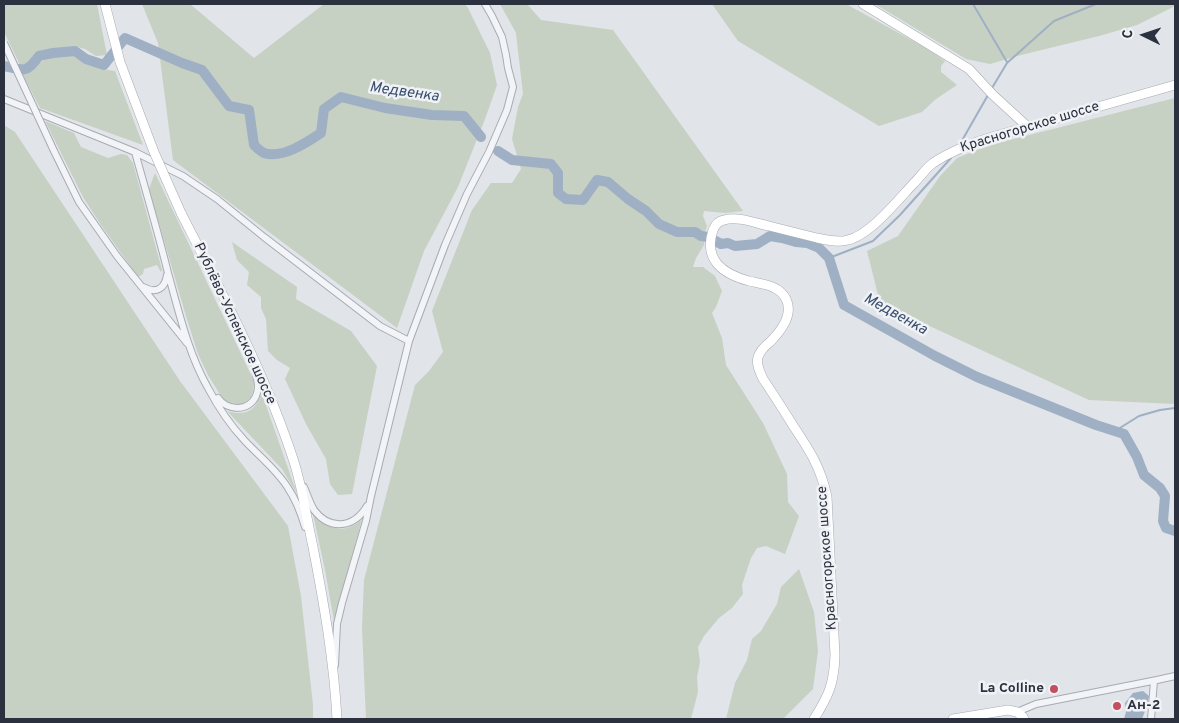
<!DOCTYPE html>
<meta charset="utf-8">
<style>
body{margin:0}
#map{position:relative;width:1179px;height:723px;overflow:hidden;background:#e1e4e8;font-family:Overpass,sans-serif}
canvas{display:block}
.frame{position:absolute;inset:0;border:5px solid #2b313f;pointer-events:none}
.north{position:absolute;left:1119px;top:10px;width:50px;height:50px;-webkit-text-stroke:4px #f0f2f6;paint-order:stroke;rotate:274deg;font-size:14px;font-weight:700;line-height:20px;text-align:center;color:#2b313f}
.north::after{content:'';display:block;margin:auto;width:18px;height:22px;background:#2b313f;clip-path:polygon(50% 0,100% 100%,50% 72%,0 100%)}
</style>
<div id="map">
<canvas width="1179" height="723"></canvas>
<div class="frame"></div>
<div class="north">С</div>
</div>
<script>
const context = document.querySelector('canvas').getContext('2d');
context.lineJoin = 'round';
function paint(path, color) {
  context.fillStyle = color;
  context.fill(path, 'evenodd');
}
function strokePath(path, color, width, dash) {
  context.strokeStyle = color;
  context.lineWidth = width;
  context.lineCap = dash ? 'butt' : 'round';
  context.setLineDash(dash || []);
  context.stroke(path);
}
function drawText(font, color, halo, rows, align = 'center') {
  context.font = font + ' Overpass,sans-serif';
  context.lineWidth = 5;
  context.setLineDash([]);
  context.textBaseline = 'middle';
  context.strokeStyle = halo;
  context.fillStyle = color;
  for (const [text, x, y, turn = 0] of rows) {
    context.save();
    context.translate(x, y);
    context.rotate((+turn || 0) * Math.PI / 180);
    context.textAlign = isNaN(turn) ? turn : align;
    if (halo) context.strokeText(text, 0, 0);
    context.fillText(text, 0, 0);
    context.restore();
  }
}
const green = new Path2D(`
 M4 4H97L107 55 96 56 85 49 74 46 37 53 28 64 20 65 4 32Z
 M142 4H190L254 58 324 4H465L468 8 490 53 497 85 485 119 458 187 424 251 397 328 173 160 158 43Z
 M500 4H527L541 20 613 30 743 211 725 213 704 211 703 216 707 226 705 232 704 245 696 258 693 267H703L715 276 722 291 716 307 712 313 722 338 726 365 763 423 787 474 788 502 799 516 785 554 766 546 757 548 751 558 742 585 743 594 732 608 719 618 704 636 698 647 700 662 697 677 698 692 691 719H366L362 627 364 580 415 385 429 371 443 352 432 311 472 210 491 183H512L521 169 512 139 518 107 523 94 516 33Z
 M712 4H846L926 48 945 61 941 66V72L957 85 936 99 922 112 879 126 738 41Z
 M875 4H1175V6L1137 25 1099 36 1021 55 990 64 966 59Z
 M71 53 102 69 115 71 143 145 40 108 22 73 32 70 42 61Z
 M1175 98V404L1089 400 880 303 867 251 898 236 940 176 957 158 990 145Z
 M45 121 74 133 81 147 108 158 121 154 127 155 133 163 162 270 161 272 157 265 144 269 143 274 138 277 101 225 83 197Z
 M4 125 15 132 180 381 288 526 301 596 313 705V719H4Z
 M155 173 254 381 253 392 250 399 243 404 233 405 224 401 208 375 198 354 186 316 149 189Z
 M232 242 297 287 296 299 351 331 377 366 352 494 338 495 330 484 326 459 306 424 285 379 290 368 277 360 268 351 266 319 261 308V297L247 285 249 272 237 260Z
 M261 391 297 494 282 469 227 411C245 417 258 410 261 391Z
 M313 514C322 525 338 533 352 526 356 525 359 521 362 519L334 621 325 570Z
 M799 569 814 612 818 651 813 689 783 719H726L735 683 747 660 752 639 761 631 777 604 781 587Z`);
const water = new Path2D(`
 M1143 691 1149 696 1147 706 1142 719H1124L1126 712 1125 703 1133 693Z`);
const stream = new Path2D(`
 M973 4 1007 62
 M992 88 1007 63 1054 21 1096 4
 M960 144 988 95
 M829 258 873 241 900 215 951 158
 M1115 431 1139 416 1160 410 1175 408`);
const river = new Path2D(`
 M4 66C24 70 26 74 39 56L53 53 75 51 86 59 104 65 125 38 182 63 202 70 229 106 249 110 254 145C257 148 260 151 264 153 282 159 306 143 321 133L324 109 341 97 385 108 432 115 464 116 481 137
 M498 151 512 160 551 164 558 173V193L566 199 583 200 597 180 608 182 628 199 646 211 659 224 677 232H695L701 236 708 237 721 244 728 243 735 246 757 244 770 236 782 238 796 242 807 243 819 248 829 258 844 305 935 356 977 377 1096 425 1124 434 1137 457 1144 475 1160 488 1165 496 1163 521 1166 528 1175 531`);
const street = new Path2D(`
 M4 99 135 152 183 176 217 199 264 237 380 326 409 341
 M54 151 79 202 117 256 187 343
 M135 152C146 192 158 232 168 273 179 312 188 353 208 388 218 407 230 425 245 441 259 456 277 470 288 488 296 500 301 513 305 527
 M143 287C156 294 165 289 167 275
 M218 398C227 411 249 412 256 396 260 387 257 378 254 369
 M304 487C307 494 310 503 314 510 330 531 354 528 367 506
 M335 665 337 624 342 603 366 521 371 496 409 341 445 245 467 194 489 152 507 110 513 87 508 68 506 55 502 37 492 16 485 4
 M1017 712 1036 704 1157 680 1175 676
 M1151 719 1154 681`);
const secondary = new Path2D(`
 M863 4 969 69 993 95 1028 127
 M181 213C223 295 267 377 295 465 303 492 307 520 313 547 324 604 334 661 337 719
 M814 719C829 695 834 684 835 655L827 497C821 468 810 451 794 427 784 411 774 395 763 379 760 372 756 365 758 357 760 351 765 346 770 342 781 331 794 315 786 299 779 285 762 284 749 281 723 274 703 260 713 230 715 225 719 221 724 220 738 216 755 223 769 226 785 230 801 234 817 238 827 240 838 243 848 240 870 235 898 200 914 183 920 177 926 168 933 163 951 151 972 143 992 137L1175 85
 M953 719 1008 710 1017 712 1023 717 1024 719`);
const streetBridge = new Path2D(`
 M4 43 54 151`);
const secondaryBridge = new Path2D(`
 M105 4 120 62 154 152 181 213`);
const markers = [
 [1054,689,5,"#c3505e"],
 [1117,706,5,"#c3505e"]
];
const streetNames = [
 ["Красногорское шоссе",1030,128,-17],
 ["Рублёво-Успенское шоссе",234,324,65],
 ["Красногорское шоссе",828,558,-94]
];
const poiNames = [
 ["La Colline",1044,689],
 ["Ан-2",1127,706,"left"]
];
const waterNames = [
 ["Медвенка",404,93,8],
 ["Медвенка",895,315,29]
];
paint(green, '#c6d1c3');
paint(water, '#9fb0c5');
strokePath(stream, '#9fb0c5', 2);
strokePath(river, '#9fb0c5', 10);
strokePath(street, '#a7abb2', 8);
strokePath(secondary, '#a7abb2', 10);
strokePath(street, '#f3f4f7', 6);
strokePath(secondary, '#fff', 9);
strokePath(streetBridge, '#a7abb2', 8, []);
strokePath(secondaryBridge, '#a7abb2', 10, []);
strokePath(streetBridge, '#f3f4f7', 6);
strokePath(secondaryBridge, '#fff', 9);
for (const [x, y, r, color] of markers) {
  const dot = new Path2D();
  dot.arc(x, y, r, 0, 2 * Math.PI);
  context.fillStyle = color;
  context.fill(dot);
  strokePath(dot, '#f0f2f6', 2);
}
drawText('14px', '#2b313f', '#f0f2f6', streetNames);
drawText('bold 14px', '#2b313f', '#f0f2f6', poiNames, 'right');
drawText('italic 15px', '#384f6f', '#f0f2f6', waterNames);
</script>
